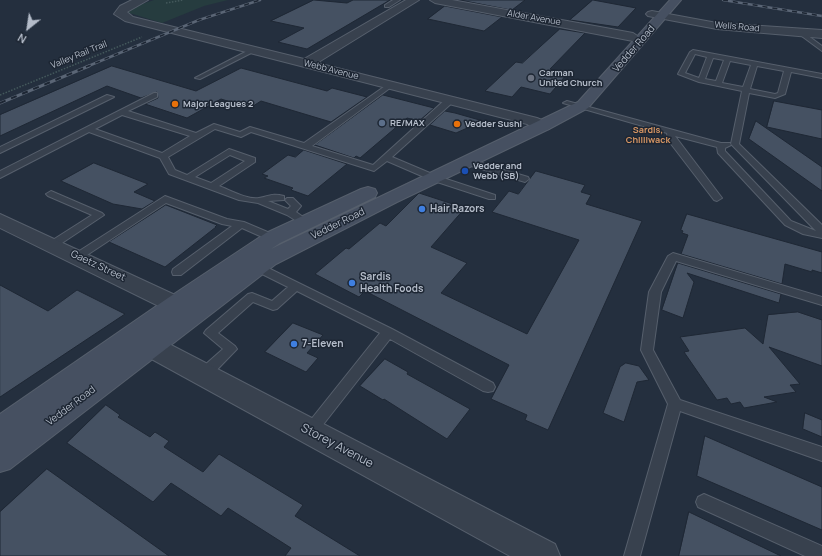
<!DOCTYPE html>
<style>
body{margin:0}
#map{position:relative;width:822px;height:556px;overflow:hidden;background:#242f3e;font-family:Manrope,sans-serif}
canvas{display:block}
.north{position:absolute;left:8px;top:8px;width:40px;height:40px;-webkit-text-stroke:3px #1d2633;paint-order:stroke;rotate:210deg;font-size:11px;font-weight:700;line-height:16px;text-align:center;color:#b4bcc9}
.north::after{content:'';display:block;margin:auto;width:14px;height:18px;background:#b4bcc9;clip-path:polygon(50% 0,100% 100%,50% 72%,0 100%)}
</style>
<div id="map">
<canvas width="822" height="556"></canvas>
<div class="north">N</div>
</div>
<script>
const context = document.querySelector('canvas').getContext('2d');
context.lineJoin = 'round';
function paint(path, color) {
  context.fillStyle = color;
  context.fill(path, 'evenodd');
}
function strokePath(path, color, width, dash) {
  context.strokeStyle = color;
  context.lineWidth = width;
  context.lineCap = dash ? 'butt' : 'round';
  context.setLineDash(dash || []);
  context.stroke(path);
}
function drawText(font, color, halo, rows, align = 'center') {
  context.font = font + ' Manrope,sans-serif';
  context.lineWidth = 3;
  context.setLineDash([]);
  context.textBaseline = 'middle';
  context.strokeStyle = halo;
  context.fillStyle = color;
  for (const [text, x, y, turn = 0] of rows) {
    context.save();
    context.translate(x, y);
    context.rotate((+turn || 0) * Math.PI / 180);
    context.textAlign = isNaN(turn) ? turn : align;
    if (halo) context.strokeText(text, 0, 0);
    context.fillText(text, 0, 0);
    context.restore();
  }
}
const green = new Path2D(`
 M154 0H228L204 6 162 23 126 12 128 9Z`);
const building = new Path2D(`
 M314 0 347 3 353 0H390L307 49 278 42 304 28 271 21Z
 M460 0H525L512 10Z
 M593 0 636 8 618 27 570 20Z
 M445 6 502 17 484 31 428 19Z
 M560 29 585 33 550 69 567 74 550 94 521 87 512 97 485 91 516 62 522 63Z
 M112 66 196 91 241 68 327 91 332 88 367 97 331 122 261 101 250 108 221 99 187 118 145 104 158 98 157 92 141 98 107 86 0 136V115Z
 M383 95 434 108 419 121 407 118 360 158 356 156 354 158 315 145Z
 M774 101 822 110V139L767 127Z
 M445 111 455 113 483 121 456 133 430 125Z
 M756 121 822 167V191L749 139Z
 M304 150 347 164 308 196 291 190 293 188 264 178 268 176 262 174 288 155 295 157Z
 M94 163 148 184 134 192 155 201 142 209 113 204 61 181Z
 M536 171 585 185 581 192 591 195 586 204 642 221 548 430 525 420 527 415 491 399 509 365 365 291 359 297 315 274 346 248 349 249 380 223 386 226 419 193 465 208 431 247 467 263 441 293 527 334 579 240 492 212 509 191 518 194Z
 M166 205 217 225 215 227H216L165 267 109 242Z
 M687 214 822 252V273L812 270V272L785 264 782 284 681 254 688 235 682 233 683 231 681 230Z
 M678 263 781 294 779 303 687 273 694 282 683 318 662 310Z
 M0 285 48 311 77 290 125 314 0 397Z
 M798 312 822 320V366L769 347 800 384 790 385 796 392 764 397 777 402 744 408 740 402 731 404 727 398 717 400 684 352 689 351 680 337 745 328 763 344 768 315Z
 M293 323 323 335 307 353 318 358 306 372 265 352Z
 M385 359 408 372 407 374 470 409 447 439 384 399 383 400 360 386Z
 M626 363 639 366 649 380 637 382 624 422 603 413 620 367Z
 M106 405 120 415 118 417 150 437 155 432 169 441 164 447 203 472 219 454 303 505 295 516 360 556H285L291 548 228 508 221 516 171 483 153 502 67 443Z
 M805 413 822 420V437L803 429Z
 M705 436 822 487V530L697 476Z
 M47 469 169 556H0V512Z
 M689 512 781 556H679Z`);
const path = new Path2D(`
 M166 3 183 0
 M0 95 142 37`);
const service = new Path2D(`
 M393 0H400L389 7H385V5Z
 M799 32H803L822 46V51L799 34Z
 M253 48 255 49V51L200 79 195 78Z
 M693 50 822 74V78L791 72 785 94 775 98 749 93 739 144 822 225V238L803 234 785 225 718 153 717 147 675 136 722 198 717 201 714 200 668 140 667 133 563 103 567 101 721 143H730L731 145 725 148V151L791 221 816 231 731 144 742 91 699 82 678 74 690 52ZM695 54 707 57 699 78 685 73ZM713 58 724 60 716 81 705 79ZM730 61 751 65 743 87 722 83ZM757 66 784 71 778 93 775 94 750 89Z
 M388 84 394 85 312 146 373 165 447 98H453V102L392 157 437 176 495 195V199H489L431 180 387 161 374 171 251 132 241 137 215 129 168 157 175 170 187 175 229 149 255 158V162L219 186C230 190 247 200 259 198 270 196 272 193 284 196V200L268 201 288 209 291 206 285 200 287 198H293L301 206 296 212 309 221 311 223 309 225H303L287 215 258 203 239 200 169 174 160 158 89 132 0 178V171L154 93H157V97L128 111 196 133 214 124 240 132 250 127 304 143ZM122 115 190 136 162 153 95 129ZM230 155 245 161 211 183 195 177Z
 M107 95 114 97 0 153V147Z
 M468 159 528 177 529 179 525 182 465 164V160Z
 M51 191 102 213 104 215 56 247H48L47 245 48 243 92 215 48 196 46 194Z
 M165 196 227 219 244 222 277 236 278 238 277 240H269L242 228 181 275H173L172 272 173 269 232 226 222 224 166 203 81 259H73L72 257 73 255Z
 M673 253 822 297V305L676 261 661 292 653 350 680 400 822 447V461L680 411 640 556H624L668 404 641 350 649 292 668 256Z
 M258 263 392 329 493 383 495 387 493 391 488 392 483 391 390 339 315 435 310 437 305 435 303 431 305 427 380 333 297 291 277 309 273 310 253 302 218 333 235 346 237 349 208 379 203 380 198 379 197 375 198 371 223 349 204 333 206 330 248 294 252 293 272 301 288 287 254 270 253 267Z
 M704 494 822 546V556H805L698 507 696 502 698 497Z`);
const minor = new Path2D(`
 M132 0H148L127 12 133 17 304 59 406 0H419L317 63 537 118 549 123 551 126 549 129C540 131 534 128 527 124L125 21 114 14 120 6Z
 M430 0H452L633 33 639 37 633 41 435 3Z
 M652 11 717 23 822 30V38L717 29 648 16 646 14 648 12Z
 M0 214 201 307 205 313 201 319 193 322 185 319 0 228Z
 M135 329 144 331 555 544 560 556H510L126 345 123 338 126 331Z`);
const secondary = new Path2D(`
 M670 0H681L588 108 549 129 397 202 276 264 10 469 0 472V414L168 298 266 233 361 189 368 187 375 189 377 193 375 197 280 243 271 249 578 102Z`);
const railFar1 = new Path2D(`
 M723 0 822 16
 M86 67 199 20 260 0`);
const rail = new Path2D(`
 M0 103 89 66`);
const markers = [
 [531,78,4,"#6b7280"],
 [175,104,4,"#e8710a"],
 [382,123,4,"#5c6f8a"],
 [457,124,4,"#e8710a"],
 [465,171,4,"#1a4fb4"],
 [422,209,4,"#3f7fe0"],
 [352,283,4,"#3f7fe0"],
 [294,344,4,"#3f7fe0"]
];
const farStreetnames = [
 ["Alder Avenue",534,18,10],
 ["Wells Road",737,27,5],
 ["Valley Rail Trail",79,55,-22],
 ["Webb Avenue",331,70,14]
];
const farPoinames = [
 ["Carman",539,73],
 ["United Church",539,83],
 ["Major Leagues 2",183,104],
 ["RE/MAX",390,123],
 ["Vedder Sushi",465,124],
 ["Vedder and",473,166],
 ["Webb (SB)",473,176]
];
const farNeighbourhoodnames = [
 ["Sardis,",648,130],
 ["Chilliwack",648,140]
];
const streetNames = [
 ["Vedder Road",634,49,-49],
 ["Vedder Road",338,224,-26],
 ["Gaetz Street",98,266,25],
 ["Vedder Road",71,406,-37]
];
const poiNames = [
 ["Hair Razors",430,209],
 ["Sardis",360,277],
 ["Health Foods",360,289],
 ["7-Eleven",302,344]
];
const nearStreetnames = [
 ["Storey Avenue",337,446,28]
];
paint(green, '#263c3f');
paint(building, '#455162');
strokePath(building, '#1f2835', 1);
strokePath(service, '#565f6c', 2);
strokePath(minor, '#565f6c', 2);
strokePath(secondary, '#565f6c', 2);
strokePath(path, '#44595c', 1.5, [1.5, 1.5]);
paint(service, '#38414e');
paint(minor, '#38414e');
paint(secondary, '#465061');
strokePath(railFar1, '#5a6575', 2.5);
strokePath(rail, '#5a6575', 3);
strokePath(railFar1, '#1d2633', 1.5, [5]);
strokePath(rail, '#1d2633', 2, [6]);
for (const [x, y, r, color] of markers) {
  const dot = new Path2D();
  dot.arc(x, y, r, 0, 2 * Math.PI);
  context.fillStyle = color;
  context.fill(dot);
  strokePath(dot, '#1d2633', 1.5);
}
drawText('9px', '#b4bcc9', '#1d2633', farStreetnames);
drawText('bold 9px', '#b4bcc9', '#1d2633', farPoinames, 'left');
drawText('bold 9px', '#d59563', '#1d2633', farNeighbourhoodnames);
drawText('10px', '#b4bcc9', '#1d2633', streetNames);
drawText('bold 10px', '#b4bcc9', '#1d2633', poiNames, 'left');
drawText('12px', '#b4bcc9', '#1d2633', nearStreetnames);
</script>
